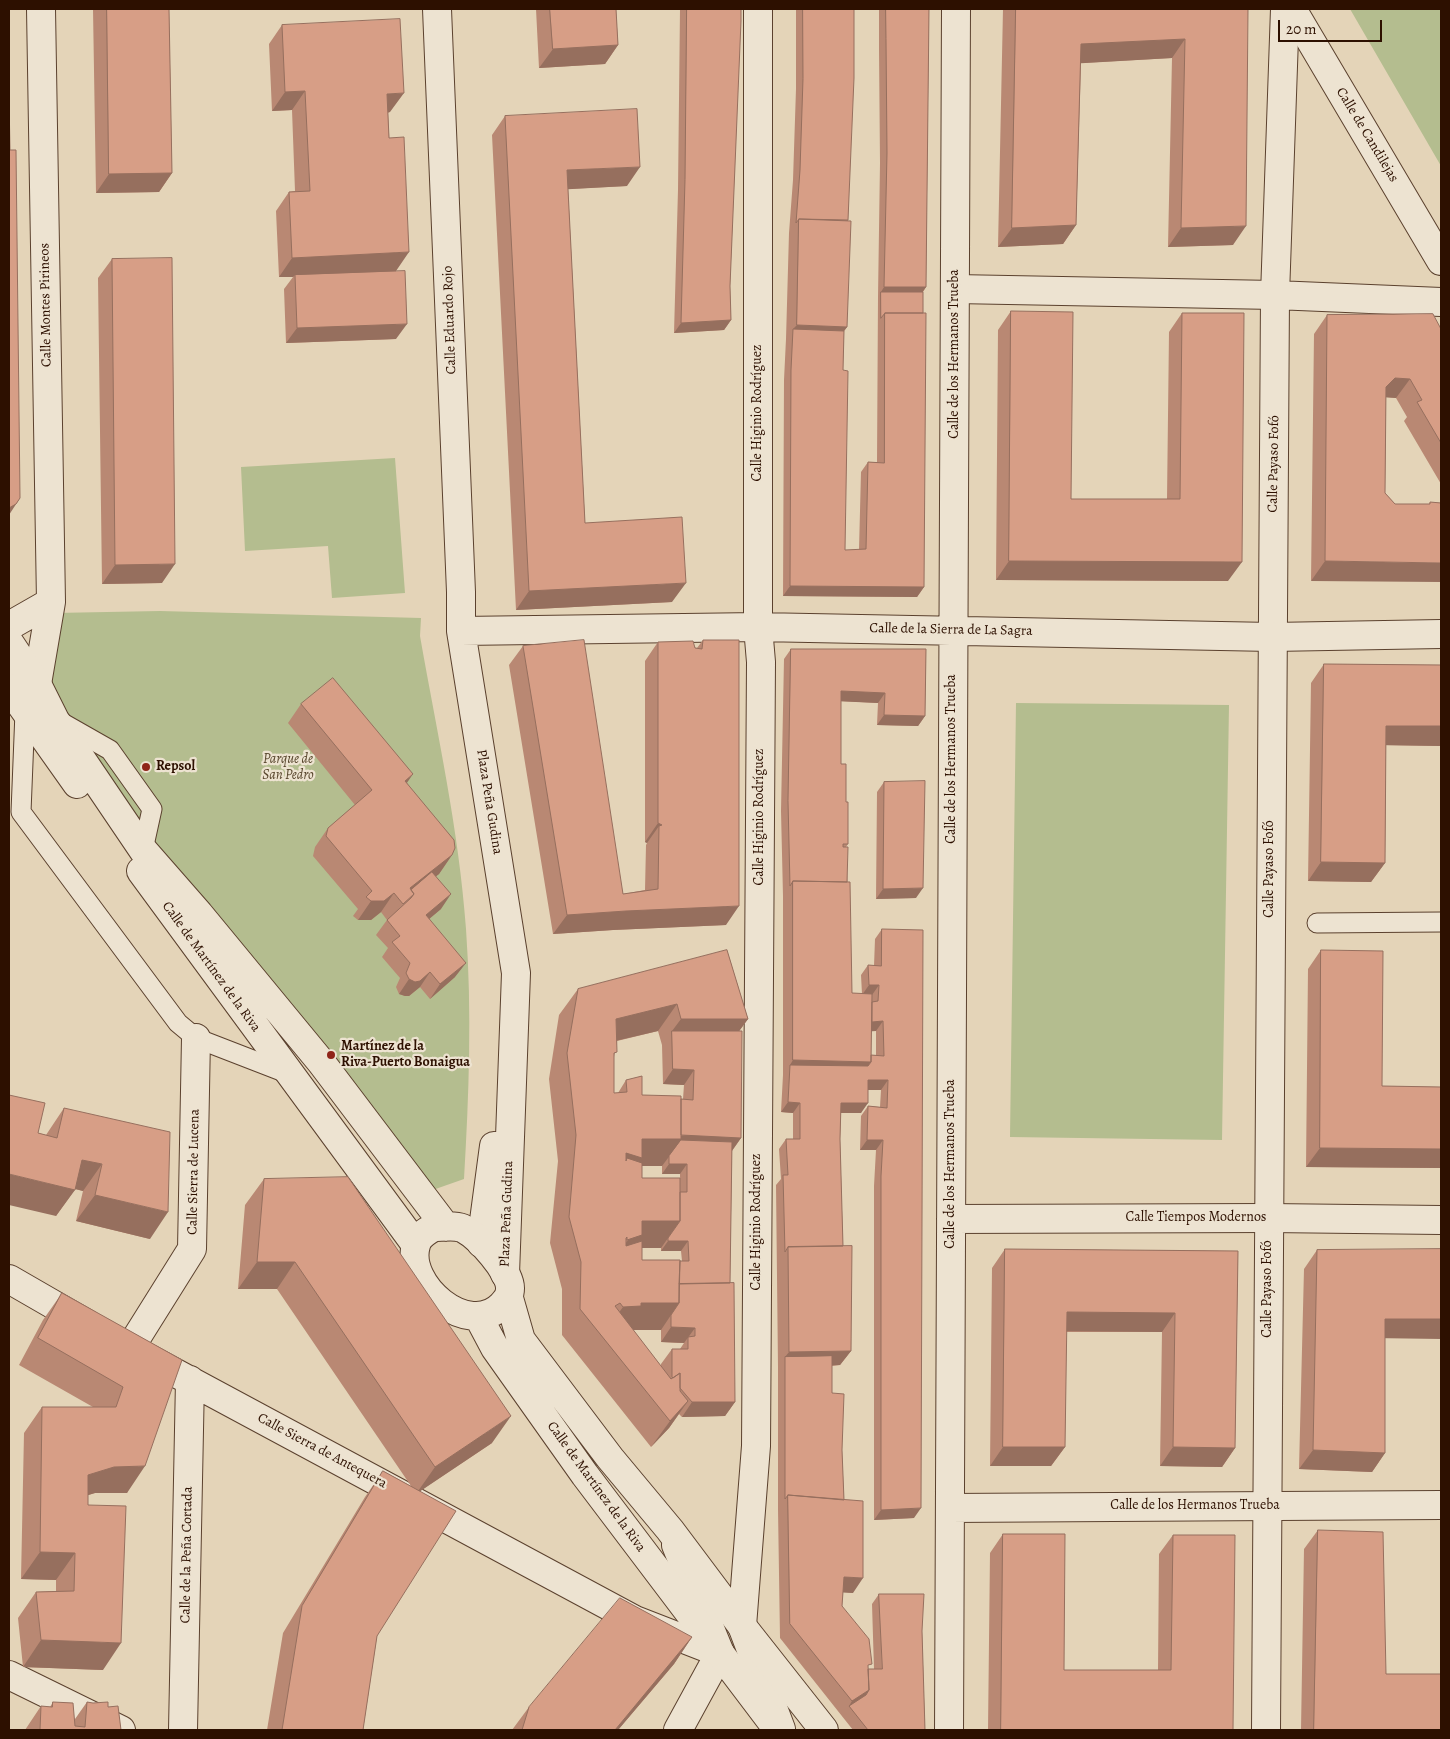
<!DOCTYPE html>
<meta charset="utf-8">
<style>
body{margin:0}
#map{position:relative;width:1450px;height:1739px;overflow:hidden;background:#e4d4b8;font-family:Alegreya,serif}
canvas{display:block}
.frame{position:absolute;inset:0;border:10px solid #2d1000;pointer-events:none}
.scale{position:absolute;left:1278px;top:20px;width:104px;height:22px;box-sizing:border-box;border:2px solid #2d1000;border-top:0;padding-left:6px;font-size:15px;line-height:18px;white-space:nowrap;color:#2d1000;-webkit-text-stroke:4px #ede3d1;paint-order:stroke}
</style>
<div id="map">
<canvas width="1450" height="1739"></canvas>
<div class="frame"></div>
<div class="scale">20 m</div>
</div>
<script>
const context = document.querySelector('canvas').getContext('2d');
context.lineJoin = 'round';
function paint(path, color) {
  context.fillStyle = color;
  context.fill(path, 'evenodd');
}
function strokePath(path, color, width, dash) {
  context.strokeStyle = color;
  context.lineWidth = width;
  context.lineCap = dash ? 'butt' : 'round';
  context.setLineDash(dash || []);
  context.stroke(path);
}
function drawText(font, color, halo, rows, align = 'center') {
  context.font = font + ' Alegreya,serif';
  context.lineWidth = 4.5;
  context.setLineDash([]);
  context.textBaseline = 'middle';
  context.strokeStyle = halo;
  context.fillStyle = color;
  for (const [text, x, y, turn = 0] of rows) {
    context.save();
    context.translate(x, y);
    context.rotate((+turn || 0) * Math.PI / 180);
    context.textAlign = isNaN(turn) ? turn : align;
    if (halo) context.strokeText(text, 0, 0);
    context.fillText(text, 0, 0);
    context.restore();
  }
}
const green = new Path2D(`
 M1350 9H1441V166Z
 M395 458 405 593 332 598 328 546 245 551 241 467Z
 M160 611 421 618 420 636C437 733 459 830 466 929 472 1012 469 1095 464 1179L427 1192 204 909 83 750 42 685 54 613Z
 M1016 703 1229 705 1222 1140 1010 1137Z`);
const service = new Path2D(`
 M25 712 21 812 178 1023 196 1038 289 1074
 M59 721 110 750 152 809 143 850
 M1317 923 1441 922`);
const pedestrian = new Path2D(`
 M955 289 1275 295 1441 302
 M9 1279 87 1324
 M144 1356 635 1620 720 1653
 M183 1730 190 1380
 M1266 1730 1275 295 1285 9`);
const minor = new Path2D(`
 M437 9 461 592V631L516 973 505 1274
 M758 9V627L761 662 756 1446 742 1626 781 1729
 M1292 9 1441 261
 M9 626 51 602
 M461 631 758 627 1272 637 1441 634
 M9 674 37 684 51 602 41 9
 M951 1219 1269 1218 1441 1220
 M481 1243 494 1146
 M130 1348 192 1249 196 1038
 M950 1508 1441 1505
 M676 1545 720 1653 678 1730
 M9 1675 121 1730
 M949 1730 956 9`);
const tertiary = new Path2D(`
 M9 642 37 684 55 720 143 850 199 914 321 1062 446 1227
 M9 688 77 784
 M141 871 416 1245
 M434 1227C443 1227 457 1225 464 1229 479 1237 510 1271 510 1288 510 1296 507 1299 502 1305 468 1340 404 1284 416 1245 418 1236 427 1231 434 1227Z
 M509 1298 521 1340 610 1458 670 1530 742 1626 824 1730
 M478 1316 495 1348 585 1475 778 1730`);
const wall = new Path2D(`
 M93 9H169L172 173 159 192 96 193Z
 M536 9H616L618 45 605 64 539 68Z
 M680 9H741L730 286 731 320 724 330 674 333 678 190Z
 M796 9H854L848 220 847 327 844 331 843 370 845 550H859L861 472 868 462H877L878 297 880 163 879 49V9H929L926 287 923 292 924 587 917 597 783 596 784 380 786 339 789 233 793 180 796 89Z
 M1003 9H1248L1233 245 1168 247 1172 58 1081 63 1076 225 1063 244 998 247Z
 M282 25 390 112 388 113 396 271V339L286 343 284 289 293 277H279L276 211 289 192 295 191 292 110 272 111 269 44Z
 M505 116 627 186 568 189 585 523 672 602 516 610 492 135Z
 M112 259 162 583 102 584 98 278Z
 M1011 311 1071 499H1167L1169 332 1182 313 1228 581 996 580 998 330Z
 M1327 315 1441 329V484L1404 421 1407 417 1396 398 1386 397 1385 493 1395 504H1429L1430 502 1441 503 1311 581 1314 334Z
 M703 640 726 925 613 930 553 934 509 665 523 646 623 894 645 890 646 845 647 843 645 842V661L658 642 697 648Z
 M791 649H926L925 716 918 726 877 725 878 703 841 701V764L846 802 848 844 846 847 852 993 862 994 861 975 868 965 874 966 875 939 882 929 914 1518 874 1520V1186L876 1150H860L861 1116 868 1106 880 1107 881 1090H868L861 1113H841L840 1139 843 1246 851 1351 840 1365 832 1366V1393L842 1450 844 1500 853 1593 843 1592 842 1606 868 1669H874L872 1604 879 1594 922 1631 925 1730H853L780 1638 778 1509V1367L776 1185 781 1179 779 1149 786 1139H793V1113L781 1112 783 1075V896L781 811 784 659ZM871 1031H876V1055H871Z
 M1324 664 1441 665V746L1386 745 1385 863 1371 882 1308 881 1311 683Z
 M301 704 407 783 452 855 439 874 436 876 441 909 429 919 455 977 430 999 420 987 409 996H405L399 994 396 987 400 978 382 957 388 948 376 935 387 920 381 912 371 920H358L353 916 358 909 313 856 315 847 328 828 355 805 288 723Z
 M884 782 916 898 876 899 877 792Z
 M727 950 748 1019 739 1031 741 1138 732 1151 730 1283 735 1402 725 1416 682 1417 679 1414 669 1428 651 1447 562 1335V1289L550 1243 558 1161 549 1079 559 1015 578 989ZM658 1031 662 1045 663 1084 684 1085 683 1099 642 1095 626 1080 618 1093H614V1057L617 1041ZM642 1166H662V1174H680V1192L642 1178ZM642 1248H661V1251H681L682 1261 642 1260ZM661 1329V1342L684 1343 680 1349H672L661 1364V1366L633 1330Z
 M1321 950 1382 1086 1441 1087V1168L1306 1167 1308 969Z
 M64 1108 150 1239 76 1221 83 1191 75 1189 56 1216 38 1133 46 1135Z
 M264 1179 492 1443 420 1491 377 1636 363 1730H267L283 1633 365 1497 383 1471 411 1486 277 1289H238L245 1205Z
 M1005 1249 1238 1251 1235 1448 1222 1467 1160 1466 1162 1332H1066L1065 1447 1051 1466H990L992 1268Z
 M1317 1250 1385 1338V1453L1372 1472 1299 1469 1304 1269Z
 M62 1293 182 1360 127 1493H95L88 1495V1505L103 1670 23 1667 18 1618 36 1592 56 1591V1580L21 1579 24 1433 42 1407H93L19 1365 43 1320Z
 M1318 1530 1386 1674 1441 1730H1301L1304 1549Z
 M1003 1534 1064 1670H1158L1159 1554 1173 1535 1233 1730H988L990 1553Z
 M692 1637 674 1664 618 1730H512L529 1707Z
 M53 1702 75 1719 87 1702 108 1707 121 1730H25L41 1706 50 1707Z`);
const shadedWall = new Path2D(`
 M1185 39 1172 58 1068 64 1081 44Z
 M618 45 605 64 539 68 553 49Z
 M305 91 292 110 272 111 285 92Z
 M404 93 390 112 374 113 387 94Z
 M640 167 627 186 554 190 567 170Z
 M172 173 159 192 96 193 109 174Z
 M1076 225 1063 244 998 247 1012 228Z
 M1246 226 1233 245 1168 247 1181 228Z
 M409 252 396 271 295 275 293 277H279L292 258Z
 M884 287H926L919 297 881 292Z
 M731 320 724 330 674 333 681 323Z
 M407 324 396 339 286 343 297 328Z
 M797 325 847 327 837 341 793 329Z
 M1395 378 1410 379 1396 398 1381 397 1386 387Z
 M20 498 9 515V508Z
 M1009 561 1242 562 1228 581 996 580Z
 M1325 561 1441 563V582L1311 581Z
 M175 564 162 583 102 584 115 565Z
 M686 583 672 602 516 610 529 591Z
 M790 586 924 587 917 597 783 596Z
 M841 691 885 693 878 703 834 701Z
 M884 715 925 716 918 726 877 725Z
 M1386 726H1441V746L1373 745Z
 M413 774 400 793 405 781Z
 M658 823 662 825 659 826 647 843 645 842Z
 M452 855 439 874 410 897V888Z
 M1321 862 1385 863 1371 882 1308 881Z
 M923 888 916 898 876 899 883 889Z
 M394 893 381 912 371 920H358L371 901Z
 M451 894 441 909 416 930 426 915Z
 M739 906 726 925 613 930 553 934 567 915 626 911Z
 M466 963 455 977 430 999 440 984Z
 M430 972 420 987 409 996H405L399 994 409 979Z
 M869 985H879L872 995H862Z
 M677 1004 658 1031 598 1045 616 1019Z
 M681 1019H748L729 1045 672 1031Z
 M883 1021 876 1031 861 1032 868 1022Z
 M793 1060 871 1062 861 1076 790 1065Z
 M673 1069 694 1070 684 1085 663 1084Z
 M868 1080H888L881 1090H861Z
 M788 1102 800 1103 793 1113 781 1112Z
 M841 1103H868L861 1113H834Z
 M673 1134 741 1138 731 1152 674 1150 662 1166H636L612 1181 626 1153 642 1139Z
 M867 1140H883L876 1150H860Z
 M1320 1148 1441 1149V1168L1306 1167Z
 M82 1160 102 1164 83 1191 64 1186Z
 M669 1164H687L680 1174H662Z
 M9 1174 75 1190 56 1216 9 1205Z
 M95 1195 168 1212 150 1239 76 1221Z
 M642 1221H680L661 1248H633L609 1266Z
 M668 1241H688L681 1251H661Z
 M257 1262H295L277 1289H238Z
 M641 1303H679L661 1330H625L604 1333 623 1307Z
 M1067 1312 1175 1313 1162 1332 1053 1331Z
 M1385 1319H1441V1339L1372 1338Z
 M671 1327 695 1328 684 1343 661 1342Z
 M851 1351 840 1365 785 1367V1357L789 1352Z
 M688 1401 669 1428 651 1447 670 1421Z
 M692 1402H735L725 1416 682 1417Z
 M511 1416 492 1443 416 1494 435 1467Z
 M1003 1447H1065L1051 1466H990Z
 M1173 1447 1235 1448 1222 1467 1160 1466Z
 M1313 1450 1385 1453 1372 1472 1299 1469Z
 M145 1466 127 1493H95L69 1501 88 1475 114 1467Z
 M921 1508 914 1518 874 1520 881 1510Z
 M40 1552 75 1553 56 1580 21 1579Z
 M844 1577 863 1578 853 1593 834 1592Z
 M692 1637 674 1664 618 1730H615Z
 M41 1640 121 1643 103 1670 23 1667Z
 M869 1690 859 1705 849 1706 852 1701Z`);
const building = new Path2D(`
 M107 9H169L172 173 109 174Z
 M550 9H616L618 45 553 49Z
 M687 9H741V21L730 286 731 320 681 323 685 180Z
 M803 9H854V78L848 220 799 219 796 223 800 170 803 79Z
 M886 9H929L926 287H884L887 153 886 39Z
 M1016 9H1248L1246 226 1181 228 1185 39 1081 44 1076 225 1012 228Z
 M400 19 404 93 387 94 389 138 404 137 409 252 292 258 289 192 310 191 305 91 285 92 282 25Z
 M9 99 10 150H9Z
 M637 109 640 167 567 170 585 523 682 517 686 583 529 591 505 116Z
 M9 150H16L20 498 16 504 9 508Z
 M799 219 851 221 847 327 797 325Z
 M172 258 175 564 115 565 112 259Z
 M405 271 407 324 297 328 295 275Z
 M881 292H923V313H885L881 318Z
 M1011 311 1073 312 1071 499H1180L1182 313H1244L1242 562 1009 561Z
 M885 313H926L924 587 790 586 791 370 793 329 844 331 843 370 848 371 845 550 866 549 868 462 884 463Z
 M1433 314 1441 329V443L1417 402 1422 400 1410 379 1395 378 1386 387 1385 493 1395 504H1430V502L1441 503V563L1325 561 1327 315Z
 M584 640 623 894 658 889 659 826 662 825 658 823V642L693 641 695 648 702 649 703 640H739V906L626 911 567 915 523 646Z
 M791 649H926L925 716 884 715 885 693 841 691V764H846V802H848V844H843V847H848L847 882 793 881 790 886 788 801Z
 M1324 664 1441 665V726H1386L1385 863 1321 862Z
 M333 678 413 774 405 781 454 840 455 848 452 855 410 888 414 894 403 904 394 893 384 901H371L366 897 372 891 326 836 328 828 372 790 301 704Z
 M925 781 923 888 883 889 884 782Z
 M432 872 451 894 426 915 466 963 440 984 430 972 420 981 415 982 409 979 406 973 410 963 392 942 400 936 387 920 411 898 414 894 411 890Z
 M793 881 850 882 852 993 872 994 871 1062 793 1060Z
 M882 929 923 930 921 1508 881 1510V1176L883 1140H867L868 1106 887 1108 888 1080H868V1103H841L840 1139 843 1246 788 1247 785 1252 783 1175H788L786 1139H800V1103L788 1102 790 1065 868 1066 871 1062V1055L884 1056 883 1021 872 1022V1002L878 1001 879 985H869L868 965 881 966Z
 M727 950 748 1019H681L677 1004 616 1019 617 1052 614 1053V1093L627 1092 626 1080 642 1076V1095L681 1096V1139H642V1158L626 1153V1161L627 1158 642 1163V1178H680V1221H642V1235L627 1240V1237L626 1238V1246L642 1241V1260H680L679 1303H641V1306L623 1307 620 1303 615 1306 671 1379 680 1373V1391L688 1401 670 1421 580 1309 581 1262 569 1217 576 1135 567 1053 578 989Z
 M1321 950 1383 951 1382 1086 1441 1087V1149L1320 1148Z
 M672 1031H742L741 1138 681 1135V1099L693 1100 694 1070 673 1069Z
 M9 1095 45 1103 38 1133 57 1138 64 1108 170 1132 168 1212 95 1195 102 1164 82 1160 75 1190 9 1174Z
 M681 1140 732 1142 730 1283 679 1284 680 1261H689L688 1241H668V1238L680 1221V1192H687V1164H669V1156Z
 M348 1177 511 1416 435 1467 295 1262H257L264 1179Z
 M852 1246 851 1351 789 1352 788 1247Z
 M1005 1249 1238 1251 1235 1448 1173 1447 1175 1313 1067 1312 1065 1447H1003Z
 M1441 1249V1319H1385V1453L1313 1450 1317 1250Z
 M734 1283 735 1402H692L680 1388V1373L673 1378 672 1377V1349H688V1337L695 1336V1328L671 1327V1315L679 1303V1284Z
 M62 1293 182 1360 145 1466 114 1467 88 1475V1505L126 1506 121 1643 41 1640 36 1592 74 1591 75 1553 40 1552 42 1407H116L123 1387 38 1338Z
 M832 1356V1393L844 1394 842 1450 844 1500 788 1495 785 1499V1357Z
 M383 1471 456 1511 377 1636 363 1730H282L302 1606Z
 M788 1495 863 1501V1578L844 1577 842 1606 869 1639 872 1664 868 1665 869 1690 852 1701 790 1624Z
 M1318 1530 1383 1532 1386 1674H1441V1730H1314Z
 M1003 1534H1065L1064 1670H1171L1173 1535H1235L1233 1730H1001Z
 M879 1594H924L922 1631 925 1730H868L849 1706 866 1695 869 1690 868 1669H882Z
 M620 1598 692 1637 615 1730H522L529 1707Z
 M53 1702 73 1703 75 1726 85 1727 87 1702 93 1703 108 1702V1707L118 1706 121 1730H40L41 1706 52 1707Z`);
const markers = [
 [146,767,5,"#8f2418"],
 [331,1055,5,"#8f2418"]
];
const streetNames = [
 ["Calle de Candilejas",1367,135,59],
 ["Calle Montes Pirineos",46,305,-91],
 ["Calle Eduardo Rojo",450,320,-92],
 ["Calle de los Hermanos Trueba",955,354,-90],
 ["Calle Higinio Rodríguez",758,413,-90],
 ["Calle Payaso Fofó",1274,464,-89],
 ["Calle de la Sierra de La Sagra",951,630,1],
 ["Calle de los Hermanos Trueba",952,759,-90],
 ["Plaza Peña Gudina",489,802,81],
 ["Calle Higinio Rodríguez",760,817,-90],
 ["Calle Payaso Fofó",1270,869,-90],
 ["Calle de Martínez de la Riva",211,967,54],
 ["Calle de los Hermanos Trueba",951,1164,-90],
 ["Calle Sierra de Lucena",194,1172,-89],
 ["Plaza Peña Gudina",507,1214,-88],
 ["Calle Tiempos Modernos",1196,1218],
 ["Calle Higinio Rodríguez",757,1222,-90],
 ["Calle Payaso Fofó",1268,1289,-90],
 ["Calle Sierra de Antequera",322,1451,28],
 ["Calle de Martínez de la Riva",596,1487,54],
 ["Calle de los Hermanos Trueba",1195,1506],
 ["Calle de la Peña Cortada",187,1555,-89]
];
const parkNames = [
 ["Parque de",288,760],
 ["San Pedro",288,776]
];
const poiNames = [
 ["Repsol",156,767],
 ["Martínez de la",341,1047],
 ["Riva-Puerto Bonaigua",341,1063]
];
paint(green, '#b4bd8f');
strokePath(service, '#5b412e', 21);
strokePath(pedestrian, '#5b412e', 30);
strokePath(minor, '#5b412e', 30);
strokePath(tertiary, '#5b412e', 30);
strokePath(service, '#ede3d1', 19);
strokePath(pedestrian, '#ede3d1', 28);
strokePath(minor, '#ede3d1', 28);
strokePath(tertiary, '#ede3d1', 28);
paint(wall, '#b98873');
paint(shadedWall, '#966f5e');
paint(building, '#d79e86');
strokePath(building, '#966f5e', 1);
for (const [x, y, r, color] of markers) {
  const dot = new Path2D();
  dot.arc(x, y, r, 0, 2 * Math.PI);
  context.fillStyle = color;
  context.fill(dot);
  strokePath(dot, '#ede3d1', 2);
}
drawText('14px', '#2d1000', '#ede3d1', streetNames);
drawText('italic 14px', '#56442b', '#ede3d1', parkNames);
drawText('bold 14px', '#2d1000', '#ede3d1', poiNames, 'left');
</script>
